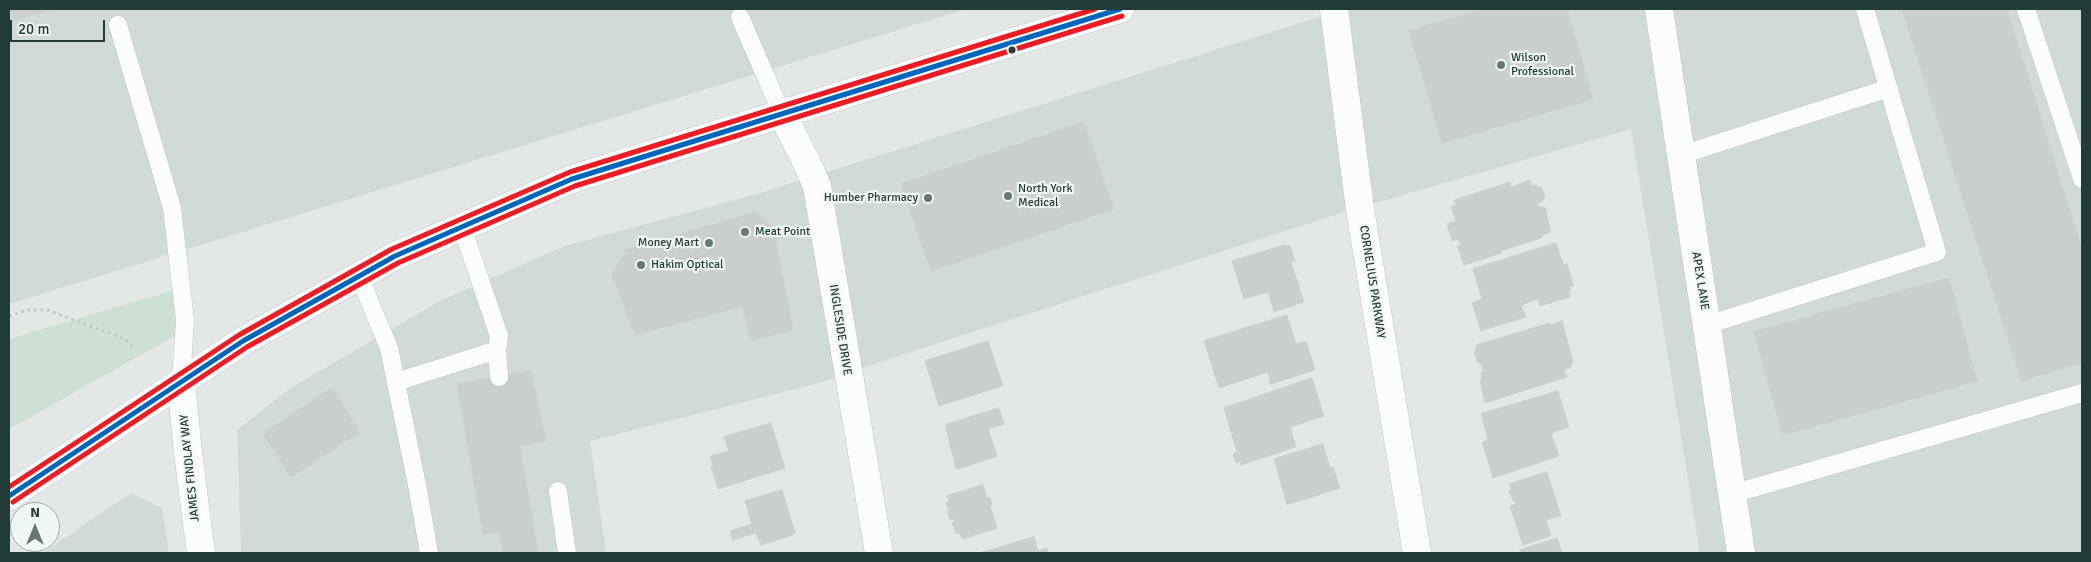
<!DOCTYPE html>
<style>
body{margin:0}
#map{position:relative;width:2091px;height:562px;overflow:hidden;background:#e3e8e6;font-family:Signika,sans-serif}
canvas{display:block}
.frame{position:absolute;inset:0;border:10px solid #213b36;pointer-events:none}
.north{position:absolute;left:10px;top:502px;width:50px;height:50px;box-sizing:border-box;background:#f0f8f5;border:1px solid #9daca9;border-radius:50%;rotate:0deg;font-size:14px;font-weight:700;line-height:20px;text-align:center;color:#213b36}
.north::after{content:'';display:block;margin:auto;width:18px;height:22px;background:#657874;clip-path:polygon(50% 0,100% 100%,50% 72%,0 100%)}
.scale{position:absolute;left:10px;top:20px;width:95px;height:22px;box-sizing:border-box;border:2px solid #213b36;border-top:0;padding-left:6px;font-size:15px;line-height:18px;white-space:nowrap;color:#213b36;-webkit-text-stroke:4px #f0f8f5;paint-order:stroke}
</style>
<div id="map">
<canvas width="2091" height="562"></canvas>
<div class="frame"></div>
<div class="north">N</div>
<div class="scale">20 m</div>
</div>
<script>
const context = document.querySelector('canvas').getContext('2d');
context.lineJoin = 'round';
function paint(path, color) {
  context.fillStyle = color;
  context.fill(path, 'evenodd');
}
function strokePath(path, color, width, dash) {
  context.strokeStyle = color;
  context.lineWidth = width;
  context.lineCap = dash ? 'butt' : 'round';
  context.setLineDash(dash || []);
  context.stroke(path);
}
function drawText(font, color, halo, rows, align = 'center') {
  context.font = font + ' Signika,sans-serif';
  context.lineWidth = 4.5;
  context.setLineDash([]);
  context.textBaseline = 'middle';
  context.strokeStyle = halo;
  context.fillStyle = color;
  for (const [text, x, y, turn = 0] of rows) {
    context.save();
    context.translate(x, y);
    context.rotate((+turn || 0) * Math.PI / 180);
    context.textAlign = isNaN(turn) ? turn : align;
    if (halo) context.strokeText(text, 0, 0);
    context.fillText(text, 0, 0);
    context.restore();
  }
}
const built = new Path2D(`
 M9 9H966L9 304Z
 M1345 9H2082V553H1700L1631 129 1341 213 889 359 819 383 590 441 606 553H241L237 430 292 387 442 300 565 246 757 194Z
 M131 493 162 508 169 553H43Z`);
const green = new Path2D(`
 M181 288 185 330 9 429V339Z`);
const building = new Path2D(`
 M11 9H54L15 20Z
 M1486 9H1567L1593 99 1442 143 1409 31Z
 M1902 9H2007L2082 250V362L2022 381Z
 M1084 122 1114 209 931 271 901 184Z
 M1530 180 1532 186 1536 185 1542 188 1545 197 1542 202 1538 203V206L1545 208 1551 232 1541 236V238L1501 251 1502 253 1464 265 1457 246 1461 245 1458 239 1452 241 1447 224 1456 221 1451 207 1456 205 1454 200 1510 182 1511 187Z
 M757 212 773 227 793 330 751 340 742 306 635 335 612 275 626 250Z
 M1556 243 1564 266 1567 264 1574 286 1570 287 1571 290 1569 291 1570 297 1540 306 1538 299 1521 305 1526 317 1481 331 1472 303 1482 299 1473 269Z
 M1285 245 1286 246 1290 245 1295 261 1291 262 1304 302 1274 312 1268 292 1244 299 1232 261Z
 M1949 278 1977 381 1783 435 1754 332Z
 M1287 315 1296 344 1306 341 1315 370 1271 384 1268 372 1219 388 1204 341Z
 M1562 321 1573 361 1570 368 1564 369 1567 377 1485 403 1480 381 1482 377 1481 372H1484L1481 364 1477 362 1474 352 1477 348 1476 345 1550 323V325Z
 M988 341 1003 386 939 406 925 361Z
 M531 371 546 441 520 446 538 553H503L500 532 483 534 457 384Z
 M1312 378 1324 416 1290 427 1296 447 1241 465 1240 461 1236 463 1233 454 1237 452 1224 408Z
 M332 388 360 432 291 477 263 434Z
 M1558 391 1569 427 1551 433 1559 456 1493 478 1482 442 1488 440 1481 414Z
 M999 408 1004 424 988 429 997 456 958 469 956 468 945 425Z
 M771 423 785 468 718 489 711 467 713 466 710 456 729 451 724 437Z
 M1323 444 1330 468 1333 467 1340 488 1287 505 1274 459Z
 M1547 472 1561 516 1546 520 1551 536 1523 545 1510 506 1516 504 1515 500 1513 501 1509 490 1511 489 1510 484Z
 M983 485 987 498 990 497 992 504 990 505 997 528 963 539 959 533 956 534 952 523 955 522 954 519 950 520 947 511 951 509V508L948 509 946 503 949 502 947 496Z
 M782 490 795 532 792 533 793 535 761 545 756 533 733 540 730 531 752 524 745 501Z
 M1034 537 1038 551 1047 548 1049 553H980Z
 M1557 538 1562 553H1521L1520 550Z`);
const path = new Path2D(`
 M9 316 27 310H47L125 339 135 350`);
const lane = new Path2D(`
 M2026 9 2082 179
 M740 17 782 114
 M118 25 172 208 185 320 181 382
 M1681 155 1889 88
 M462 227 499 336 497 350 499 377
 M359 276 389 348 418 490 429 553
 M1707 325 1937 252 1865 9
 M396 382 497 350
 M558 491 567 553
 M1732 494 2082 393`);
const street = new Path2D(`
 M1334 9 1360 209 1417 553
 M1659 9 1741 553
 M782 114 807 163 817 186 879 553
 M181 382 188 453 201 553`);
const secondary = new Path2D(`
 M9 496 243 341 395 256 462 227 572 179 1120 9`);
const bus1 = new Path2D(`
 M9 496 243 341 395 256 572 179 1120 9`);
const bus2 = new Path2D(`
 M13 502 247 347 398 263 575 186 1122 16`);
const bus3 = new Path2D(`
 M9 487 239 335 392 249 570 172 1095 9`);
const markers = [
 [1012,50,4.5,"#213b36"],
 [1501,65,5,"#657874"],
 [1008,196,5,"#657874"],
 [928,198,5,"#657874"],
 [745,232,5,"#657874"],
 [709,243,5,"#657874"],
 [641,265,5,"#657874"]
];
const poiNames = [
 ["Wilson",1511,58],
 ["Professional",1511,72],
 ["North York",1018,189],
 ["Medical",1018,203],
 ["Humber Pharmacy",918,198,"right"],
 ["Meat Point",755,232],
 ["Money Mart",699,243,"right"],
 ["Hakim Optical",651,265]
];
const streetNames = [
 ["APEX LANE",1700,281,81],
 ["CORNELIUS PARKWAY",1372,282,81],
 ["INGLESIDE DRIVE",840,330,81],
 ["JAMES FINDLAY WAY",190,468,-96]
];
paint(built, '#d0dad6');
paint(green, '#cce1d4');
paint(building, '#cacfcd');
strokePath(building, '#ccd1cf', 1);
strokePath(lane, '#c0c5c3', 19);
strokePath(street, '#c0c5c3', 29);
strokePath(secondary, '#bfc6c4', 29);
strokePath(path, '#c0c8c7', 3, [2.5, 4]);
strokePath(lane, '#fbfcfb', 18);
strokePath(street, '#fbfcfb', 28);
strokePath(secondary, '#fbfcfb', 28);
strokePath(bus1, '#0065bd', 5);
strokePath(bus2, '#ed1c24', 5);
strokePath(bus3, '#ed1c24', 5);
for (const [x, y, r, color] of markers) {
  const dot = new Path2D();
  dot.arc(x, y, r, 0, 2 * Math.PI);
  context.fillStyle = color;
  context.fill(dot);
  strokePath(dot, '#f0f8f5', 2);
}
drawText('12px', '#213b36', '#f0f8f5', poiNames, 'left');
drawText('12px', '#213b36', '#f0f8f5', streetNames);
</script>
